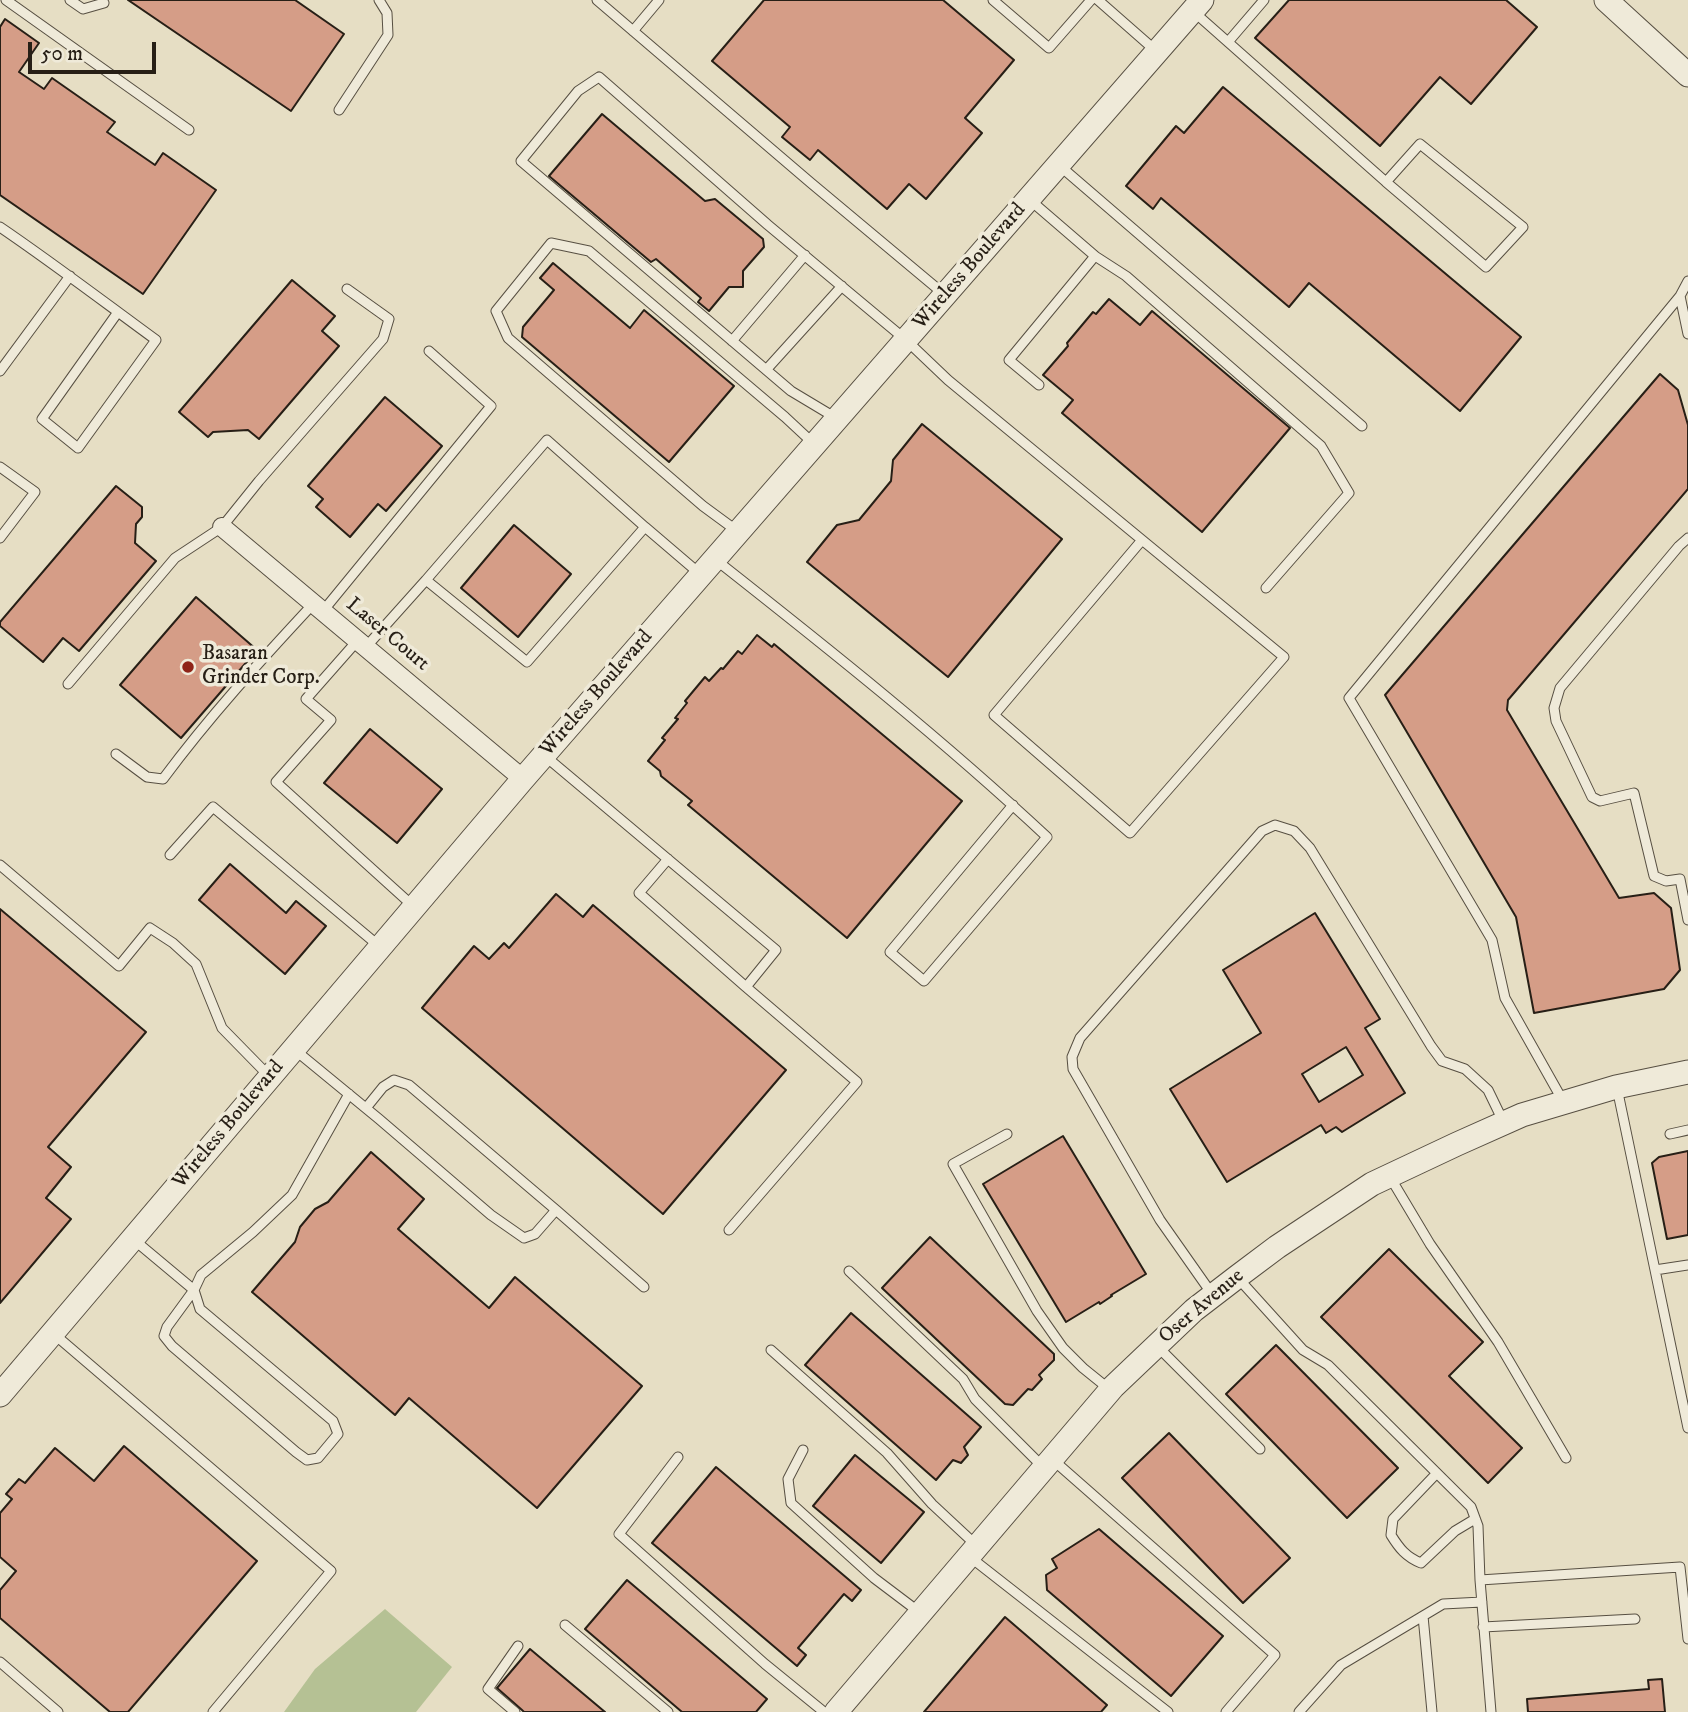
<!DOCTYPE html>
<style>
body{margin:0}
#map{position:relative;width:1688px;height:1712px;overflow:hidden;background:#e6dec4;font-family:"IM FELL DW Pica",serif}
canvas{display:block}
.scale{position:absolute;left:28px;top:42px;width:128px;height:32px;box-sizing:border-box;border:4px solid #271f16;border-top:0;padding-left:9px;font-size:21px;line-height:24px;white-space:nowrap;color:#271f16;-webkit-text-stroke:5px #efead9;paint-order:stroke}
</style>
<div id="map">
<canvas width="1688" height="1712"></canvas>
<div class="scale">50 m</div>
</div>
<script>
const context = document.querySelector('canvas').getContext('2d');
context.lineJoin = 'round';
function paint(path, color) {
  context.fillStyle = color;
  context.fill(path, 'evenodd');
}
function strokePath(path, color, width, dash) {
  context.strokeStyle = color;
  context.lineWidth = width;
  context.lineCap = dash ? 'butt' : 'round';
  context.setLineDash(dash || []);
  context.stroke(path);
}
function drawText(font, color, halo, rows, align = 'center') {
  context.font = font + ' "IM FELL DW Pica",serif';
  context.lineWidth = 7;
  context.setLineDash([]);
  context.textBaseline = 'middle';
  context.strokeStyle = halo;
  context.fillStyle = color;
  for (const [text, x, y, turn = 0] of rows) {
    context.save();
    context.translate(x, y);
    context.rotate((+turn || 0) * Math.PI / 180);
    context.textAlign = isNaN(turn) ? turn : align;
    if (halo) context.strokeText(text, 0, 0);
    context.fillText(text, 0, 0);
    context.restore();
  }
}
const green = new Path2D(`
 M385 1609 452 1667 416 1712H284L315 1669Z`);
const building = new Path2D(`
 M128 0H295L344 34 291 111Z
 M764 0H943L1014 60 965 118 982 133 926 199 909 184 887 209 818 150 810 160 782 137 790 127 712 61Z
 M1289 0H1506L1537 27 1471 104 1440 77 1380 146 1255 38Z
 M5 19 39 43 19 72 44 89 52 78 115 122 107 132 155 165 163 153 216 190 143 294 0 195V27Z
 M1223 87 1521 337 1460 411 1309 283 1289 307 1161 198 1153 209 1126 186 1176 126 1184 133Z
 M602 114 705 201 715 199 763 239 764 247 743 271V287H729L709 311 698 302 701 298 656 259 651 262 549 176Z
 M553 263 630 328 644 310 734 386 669 462 522 337 523 327 554 290 540 278Z
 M292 280 335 316 322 331 339 346 259 439 248 430 213 432 208 437 179 412Z
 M1109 299 1140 325 1152 311 1290 428 1202 532 1062 413 1073 400 1043 375 1068 346 1067 343 1093 312 1096 314Z
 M1660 374 1678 390 1688 425V489L1508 700 1507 710 1619 898 1654 893 1671 908 1680 970 1664 989 1534 1013 1516 917 1385 695Z
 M385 397 442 446 386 511 378 504 350 537 316 507 323 499 308 486Z
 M922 424 1062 539 948 677 807 562 837 525 859 520 891 481 893 460Z
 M116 486 142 507V517L136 524 135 543 156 561 79 651 63 638 43 662 0 626V622Z
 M514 525 571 574 518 637 461 588Z
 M196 597 257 650 181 738 120 685Z
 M757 635 772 647 774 644 962 801 847 938 688 805 692 801 661 776 660 771 648 761 665 740 662 738 678 719 675 718 687 703 685 701 705 677 709 681 721 668 723 669 738 651 742 654Z
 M370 729 442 789 397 843 324 783Z
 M230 864 286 913 296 901 326 926 285 974 199 900Z
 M556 894 583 917 593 905 786 1070 663 1214 422 1008 474 946 489 959 504 943 509 948Z
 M0 909 146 1032 48 1147 71 1167 46 1198 71 1219 0 1303Z
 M1315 913 1380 1019 1365 1028 1405 1093 1342 1132 1336 1127 1326 1133 1321 1125 1227 1182 1170 1089 1261 1033 1223 970ZM1346 1047 1363 1075 1319 1102 1302 1074Z
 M1063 1136 1146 1274 1111 1295 1112 1296 1100 1304 1099 1302 1066 1322 983 1184Z
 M1688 1151V1235L1667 1239 1652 1163 1659 1157Z
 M371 1152 424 1199 398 1229 489 1308 515 1277 642 1386 537 1508 409 1398 395 1415 252 1292 295 1242 300 1227 315 1209 328 1202Z
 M930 1237 1054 1354V1360L1039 1375 1042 1379 1032 1390 1028 1389 1013 1405 1005 1404 882 1288Z
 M1389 1249 1483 1342 1449 1376 1522 1448 1488 1483 1321 1317Z
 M851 1313 981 1427 964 1447 968 1455 961 1463 953 1460 936 1480 805 1365Z
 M1276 1345 1398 1468 1347 1518 1226 1394Z
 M1169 1433 1290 1558 1243 1603 1122 1478Z
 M124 1446 257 1561 128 1712H110L0 1618V1590L16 1571 0 1557V1513L12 1499 6 1494 19 1479 25 1483 55 1448 94 1481Z
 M855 1455 924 1512 881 1563 813 1506Z
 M716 1467 861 1590 852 1601 844 1594 798 1648 806 1655 797 1666 652 1543Z
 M1099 1529 1223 1636 1171 1696 1047 1590 1046 1575 1057 1568 1052 1559Z
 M627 1580 767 1699 756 1712H682L585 1629Z
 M1005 1617 1107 1705 1101 1712H924Z
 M530 1649 605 1712H524L522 1710 497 1688Z
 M1662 1679 1665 1712H1528L1527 1699 1649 1689 1648 1680Z`);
const service = new Path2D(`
 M6 0 189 130
 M70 0 83 9 104 3
 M597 0 811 183 945 295
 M993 0 1049 48 1091 0
 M1098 0 1156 51
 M1194 12 1386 182 1420 144 1523 227 1486 267 1386 182
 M633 31 659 0
 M1228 42 1264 0
 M339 110 388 35 387 13 379 0
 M1060 166 1362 426
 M1030 200 1095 256 1009 360 1039 385
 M0 227C53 263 104 302 156 340L78 448 42 419 118 312
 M1095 256 1126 276 1321 446 1349 493 1266 588
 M1680 296 1688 281
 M732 341 805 255
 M766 370 842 286
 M0 371 70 276
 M836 418 791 391 521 161 578 91 599 77 768 225 906 340 948 380 1284 657 1130 833 994 715 1142 540
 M0 467 35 492 0 538
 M645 527 547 440 426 580 527 662 645 527 700 574
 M737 531 703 506 508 338 496 311 551 243 589 251 785 417 814 444
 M1688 538 1679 546 1560 688 1554 708 1556 721 1592 797 1600 801 1634 793 1654 876 1666 881 1680 879 1688 920
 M716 560C829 649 942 739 1047 837L924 981 890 952 1013 805
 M323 611 491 406 429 351
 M358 640 306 699 331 720 276 782 413 906
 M366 647 426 580
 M68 684 175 558 222 527 259 481 383 339 389 319 347 289
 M116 754 147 777 163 779C209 717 261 660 314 603
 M545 756 776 950 746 987 857 1082 729 1230
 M170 855 213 807 379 946
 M668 859 639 893 746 987
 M0 865 119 966 150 928 173 943 196 964 222 1028 269 1076
 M295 1050C323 1073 351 1096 379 1119L491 1215 524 1238 535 1234 556 1210 409 1085 394 1080 383 1087 366 1108
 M1617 1088 1688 1428
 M1563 1101 1505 998 1492 940 1349 698 1680 296 1688 334
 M1007 1134 953 1164 1037 1311 1063 1348 1083 1368 1109 1389
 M1670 1134 1688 1130
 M1390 1177 1430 1244 1498 1342 1566 1458
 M556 1210 644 1287
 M133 1239 194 1290 167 1327 164 1336 172 1346 296 1452 307 1460 318 1458 338 1434 333 1421 200 1309 194 1290 201 1275 253 1232 292 1195 349 1094
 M1655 1270 1688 1265
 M849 1271 963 1379 975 1399 1043 1467
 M1237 1277 1303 1350 1328 1365 1471 1507 1478 1526 1480 1580
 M1212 1294 1160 1220 1073 1069 1072 1057 1080 1038 1262 831 1275 825 1294 831 1310 848 1431 1046 1442 1061 1465 1069 1488 1090 1504 1123
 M54 1334 331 1571 213 1712
 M1158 1347 1260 1449
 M771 1350 887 1453 932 1504 976 1545
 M803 1450 788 1479 791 1503 874 1578 919 1612
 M678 1457 619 1534 765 1664 824 1712
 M1052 1459 1275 1655 1226 1712
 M1437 1473 1393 1519 1391 1535C1399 1548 1406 1557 1421 1563L1455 1531 1475 1519
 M970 1557 1168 1712
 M1423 1616 1432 1712
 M565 1625 668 1712
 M1483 1627 1635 1619
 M0 1662 58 1712
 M515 1712 488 1689 518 1646
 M1299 1712 1341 1665 1443 1604 1482 1602
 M1491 1712 1480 1580 1680 1567 1688 1639`);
const minor = new Path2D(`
 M222 527 523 779`);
const tertiary = new Path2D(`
 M1606 0 1688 75
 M0 1395 523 779 1202 0
 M836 1712 1113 1387 1194 1310 1237 1277 1277 1247 1372 1184 1457 1144 1522 1115 1616 1087 1688 1072`);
const markers = [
 [188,667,7,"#8f2418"]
];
const streetNames = [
 ["Wireless Boulevard",970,267,-49],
 ["Laser Court",387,635,40],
 ["Wireless Boulevard",597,694,-49],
 ["Wireless Boulevard",229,1125,-50],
 ["Oser Avenue",1202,1307,-40]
];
const poiNames = [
 ["Basaran",202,655],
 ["Grinder Corp.",202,679]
];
paint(green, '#b5c194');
paint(building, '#d59d87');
strokePath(building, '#271f16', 2);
strokePath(service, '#574f42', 11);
strokePath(minor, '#574f42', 20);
strokePath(tertiary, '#574f42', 25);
strokePath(service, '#efead9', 9);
strokePath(minor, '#efead9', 18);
strokePath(tertiary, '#efead9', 23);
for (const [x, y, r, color] of markers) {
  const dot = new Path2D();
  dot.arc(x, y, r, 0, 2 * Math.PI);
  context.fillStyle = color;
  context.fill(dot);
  strokePath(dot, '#efead9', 2.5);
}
drawText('21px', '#271f16', '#efead9', streetNames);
drawText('21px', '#271f16', '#efead9', poiNames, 'left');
</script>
